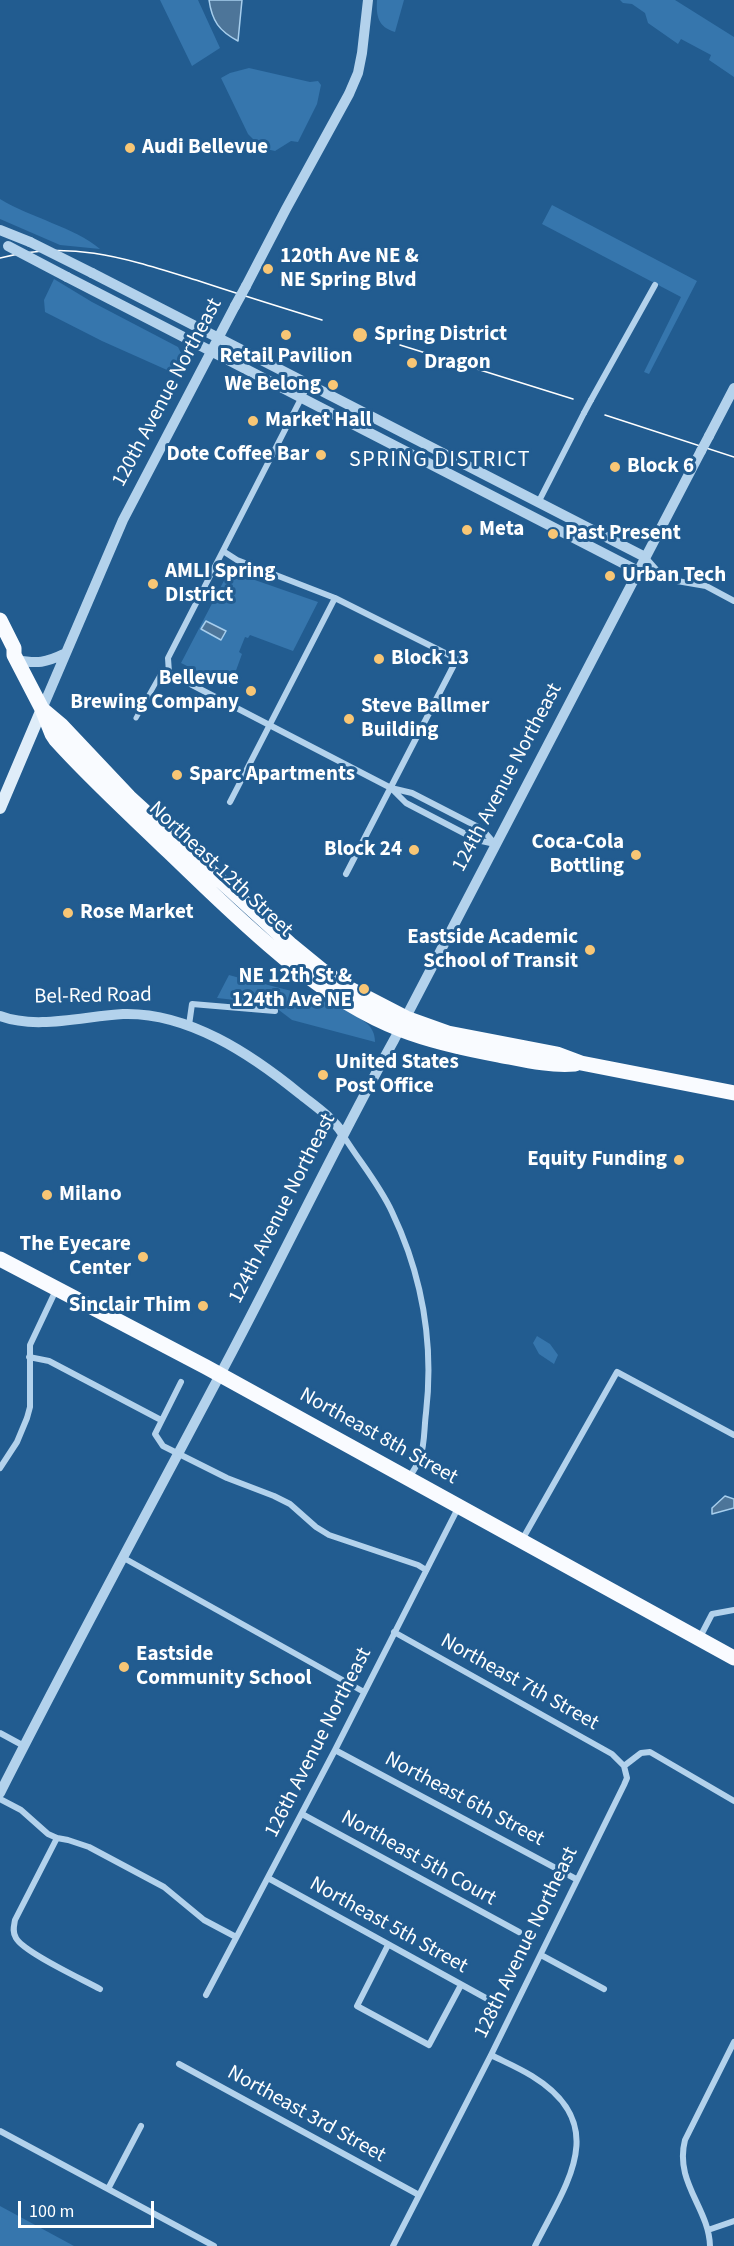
<!DOCTYPE html>
<style>
body{margin:0}
#map{position:relative;width:734px;height:2246px;overflow:hidden;background:#225c90;font-family:"Source Sans 3",sans-serif}
canvas{display:block}
.scale{position:absolute;left:18px;top:2201px;width:136px;height:27px;box-sizing:border-box;border:3px solid #fff;border-top:0;padding-left:8px;font-size:18px;line-height:21px;white-space:nowrap;color:#fff;-webkit-text-stroke:4px #225c90;paint-order:stroke}
</style>
<div id="map">
<canvas width="734" height="2246"></canvas>
<div class="scale">100 m</div>
</div>
<script>
const context = document.querySelector('canvas').getContext('2d');
context.lineJoin = 'round';
function paint(path, color) {
  context.fillStyle = color;
  context.fill(path, 'evenodd');
}
function strokePath(path, color, width, dash) {
  context.strokeStyle = color;
  context.lineWidth = width;
  context.lineCap = dash ? 'butt' : 'round';
  context.setLineDash(dash || []);
  context.stroke(path);
}
function drawText(font, color, halo, rows, align = 'center') {
  context.font = font + ' "Source Sans 3",sans-serif';
  context.lineWidth = 6;
  context.setLineDash([]);
  context.textBaseline = 'middle';
  context.strokeStyle = halo;
  context.fillStyle = color;
  for (const [text, x, y, turn = 0] of rows) {
    context.save();
    context.translate(x, y);
    context.rotate((+turn || 0) * Math.PI / 180);
    context.textAlign = isNaN(turn) ? turn : align;
    if (halo) context.strokeText(text, 0, 0);
    context.fillText(text, 0, 0);
    context.restore();
  }
}
const green = new Path2D(`
 M160 0H198L220 48 192 66Z
 M377 0H404L395 32C378 27 376 16 377 0Z
 M620 0H675L734 37V77L709 60 711 55 681 39 678 44 648 23 645 13 632 4 623 3Z
 M249 68 310 82 318 81 321 85 317 104 298 142 291 141 275 151 262 148 248 134 221 78 230 73Z
 M0 199C31 218 74 227 100 249L60 245 0 219Z
 M552 205 697 281 649 374 644 372 681 297 542 224Z
 M54 279 92 302 178 347 184 359 176 374 102 341 45 312 44 300Z
 M229 571 318 602 293 651 250 635 248 638 245 637 239 652 242 654 230 687 181 663Z
 M229 975C265 985 338 999 365 1022 372 1027 375 1034 375 1042L292 1020 271 1004 217 998Z
 M537 1336 550 1344 558 1355 554 1364 539 1354 533 1343Z
 M0 2206 74 2246H0Z`);
const water = new Path2D(`
 M209 0H242L238 41C219 31 212 21 209 0Z
 M206 621 226 631 221 640 201 629Z
 M725 1496 734 1499V1508L712 1514V1508Z`);
const pedestrian = new Path2D(`
 M136 718 163 670`);
const minor = new Path2D(`
 M309 383 168 658 169 673 391 788 412 793 482 829 495 844
 M591 400 655 285
 M539 501 584 413
 M223 551 237 560 335 598 457 659 346 874
 M646 558 661 575 677 581 706 586 734 601
 M638 571 661 575
 M392 789 406 803 477 840 495 844
 M230 802 335 598
 M189 1025 192 1004 275 1011
 M343 1135C359 1161 379 1184 392 1212 422 1275 434 1343 426 1413 424 1427 425 1445 420 1458 417 1465 413 1472 409 1478
 M29 1357 49 1361 161 1420
 M181 1382 155 1434 163 1446 227 1478 274 1496 290 1504 316 1527 329 1535 418 1565 426 1570
 M0 1468 17 1442 27 1418 30 1407V1345L56 1290
 M522 1540 617 1372 734 1435
 M122 1557 364 1692
 M394 1632 612 1754 624 1766
 M699 1639 712 1614 734 1610
 M0 1733 24 1746
 M335 1750 576 1879
 M0 1799 21 1810 48 1834 57 1838 68 1840 89 1847 164 1887 204 1920 236 1937
 M302 1814 519 1932
 M57 1838 15 1920C14 1926 12 1932 16 1938 23 1952 84 1980 100 1989
 M268 1878 493 2002
 M388 1945 357 2006 429 2045 461 1985
 M541 1955 604 1989
 M206 1995 335 1750 458 1508
 M491 2055C505 2062 519 2068 532 2076 612 2125 566 2184 535 2246
 M179 2064 419 2195
 M0 2131 214 2246
 M108 2189 141 2126
 M708 2230 734 2221
 M393 2246 491 2055 624 1785 627 1778 624 1766 641 1753 650 1752 734 1801
 M710 2246C709 2208 674 2182 685 2140L734 2042`);
const tertiary = new Path2D(`
 M0 230 30 242
 M92 273 645 557
 M67 277 638 571
 M246 286 286 209 349 94 358 73 362 53 368 0
 M709 436 734 388
 M16 660C38 664 45 663 66 653
 M42 709 123 520 235 306
 M0 1016C36 1030 85 1016 123 1014 188 1012 251 1054 300 1094 315 1106 332 1117 343 1134
 M0 1793C75 1645 154 1500 231 1354 286 1250 337 1143 394 1040L701 451`);
const secondary = new Path2D(`
 M0 808 42 709`);
const primary = new Path2D(`
 M0 620 14 648V655L42 709 52 734 56 740C92 780 131 815 169 852 238 918 312 995 402 1030 433 1042 466 1049 499 1055 525 1060 549 1066 575 1064
 M42 709 61 725 129 797 290 944 323 971 350 989 406 1018 448 1033 557 1054 581 1063 734 1093
 M0 1259 206 1367 734 1658`);
const tram = new Path2D(`
 M0 258C71 239 128 259 196 280 238 294 280 307 322 320
 M400 345 573 399
 M605 415 734 457`);
const minorBridge = new Path2D(`
 M584 413 591 400`);
const tertiaryBridge = new Path2D(`
 M30 242 92 273
 M8 246 67 277
 M235 306 246 286
 M701 451 709 436`);
const markers = [
 [130,148,6,"#f8c675"],
 [268,269,6,"#f8c675"],
 [286,335,6,"#f8c675"],
 [360,335,8,"#f8c675"],
 [412,363,6,"#f8c675"],
 [333,385,6,"#f8c675"],
 [253,421,6,"#f8c675"],
 [321,455,6,"#f8c675"],
 [615,467,6,"#f8c675"],
 [467,530,6,"#f8c675"],
 [553,534,6,"#f8c675"],
 [610,576,6,"#f8c675"],
 [153,584,6,"#f8c675"],
 [379,659,6,"#f8c675"],
 [251,691,6,"#f8c675"],
 [349,719,6,"#f8c675"],
 [177,775,6,"#f8c675"],
 [414,850,6,"#f8c675"],
 [636,855,6,"#f8c675"],
 [68,913,6,"#f8c675"],
 [590,950,6,"#f8c675"],
 [364,989,6,"#f8c675"],
 [323,1075,6,"#f8c675"],
 [679,1160,6,"#f8c675"],
 [47,1195,6,"#f8c675"],
 [143,1257,6,"#f8c675"],
 [203,1306,6,"#f8c675"],
 [124,1667,6,"#f8c675"]
];
const poiNames = [
 ["Audi Bellevue",142,148],
 ["120th Ave NE &",280,257],
 ["NE Spring Blvd",280,281],
 ["Spring District",374,335],
 ["Retail Pavilion",286,357,"center"],
 ["Dragon",424,363],
 ["We Belong",321,385,"right"],
 ["Market Hall",265,421],
 ["Dote Coffee Bar",309,455,"right"],
 ["Block 6",627,467],
 ["Meta",479,530],
 ["Past Present",565,534],
 ["AMLI Spring",165,572],
 ["DIstrict",165,596],
 ["Urban Tech",622,576],
 ["Block 13",391,659],
 ["Bellevue",239,679,"right"],
 ["Brewing Company",239,703,"right"],
 ["Steve Ballmer",361,707],
 ["Building",361,731],
 ["Sparc Apartments",189,775],
 ["Coca-Cola",624,843,"right"],
 ["Bottling",624,867,"right"],
 ["Block 24",402,850,"right"],
 ["Rose Market",80,913],
 ["Eastside Academic",578,938,"right"],
 ["School of Transit",578,962,"right"],
 ["NE 12th St &",352,977,"right"],
 ["124th Ave NE",352,1001,"right"],
 ["United States",335,1063],
 ["Post Office",335,1087],
 ["Equity Funding",667,1160,"right"],
 ["Milano",59,1195],
 ["The Eyecare",131,1245,"right"],
 ["Center",131,1269,"right"],
 ["Sinclair Thim",191,1306,"right"],
 ["Eastside",136,1655],
 ["Community School",136,1679]
];
const streetNames = [
 ["120th Avenue Northeast",168,393,-62],
 ["124th Avenue Northeast",508,778,-62],
 ["Northeast 12th Street",220,870,43],
 ["Bel-Red Road",93,997,-1],
 ["124th Avenue Northeast",283,1209,-63],
 ["Northeast 8th Street",378,1437,29],
 ["Northeast 7th Street",519,1683,29],
 ["126th Avenue Northeast",319,1743,-63],
 ["Northeast 6th Street",464,1800,28],
 ["Northeast 5th Court",418,1859,29],
 ["Northeast 5th Street",388,1926,29],
 ["128th Avenue Northeast",527,1943,-64],
 ["Northeast 3rd Street",306,2115,29]
];
const neighbourhoodNames = [
 ["SPRING DISTRICT",440,461]
];
paint(green, '#3676ad');
paint(water, '#4d7599');
strokePath(water, '#a7ceed', 1.5);
strokePath(pedestrian, '#b3d2ec', 5);
strokePath(minor, '#b3d2ec', 6);
strokePath(tertiary, '#b3d2ec', 10);
strokePath(secondary, '#dfedf9', 12);
strokePath(primary, '#f9fbff', 15);
strokePath(tram, '#fff', 1.5);
strokePath(minorBridge, '#b3d2ec', 6);
strokePath(tertiaryBridge, '#b3d2ec', 10);
for (const [x, y, r, color] of markers) {
  const dot = new Path2D();
  dot.arc(x, y, r, 0, 2 * Math.PI);
  context.fillStyle = color;
  context.fill(dot);
  strokePath(dot, '#225c90', 2);
}
drawText('bold 21px', '#fff', '#225c90', poiNames, 'left');
drawText('21px', '#fff', '#225c90', streetNames);
context.letterSpacing = '1.5px';
drawText('22px', '#fff', '#225c90', neighbourhoodNames);
context.letterSpacing = '0px';
</script>
